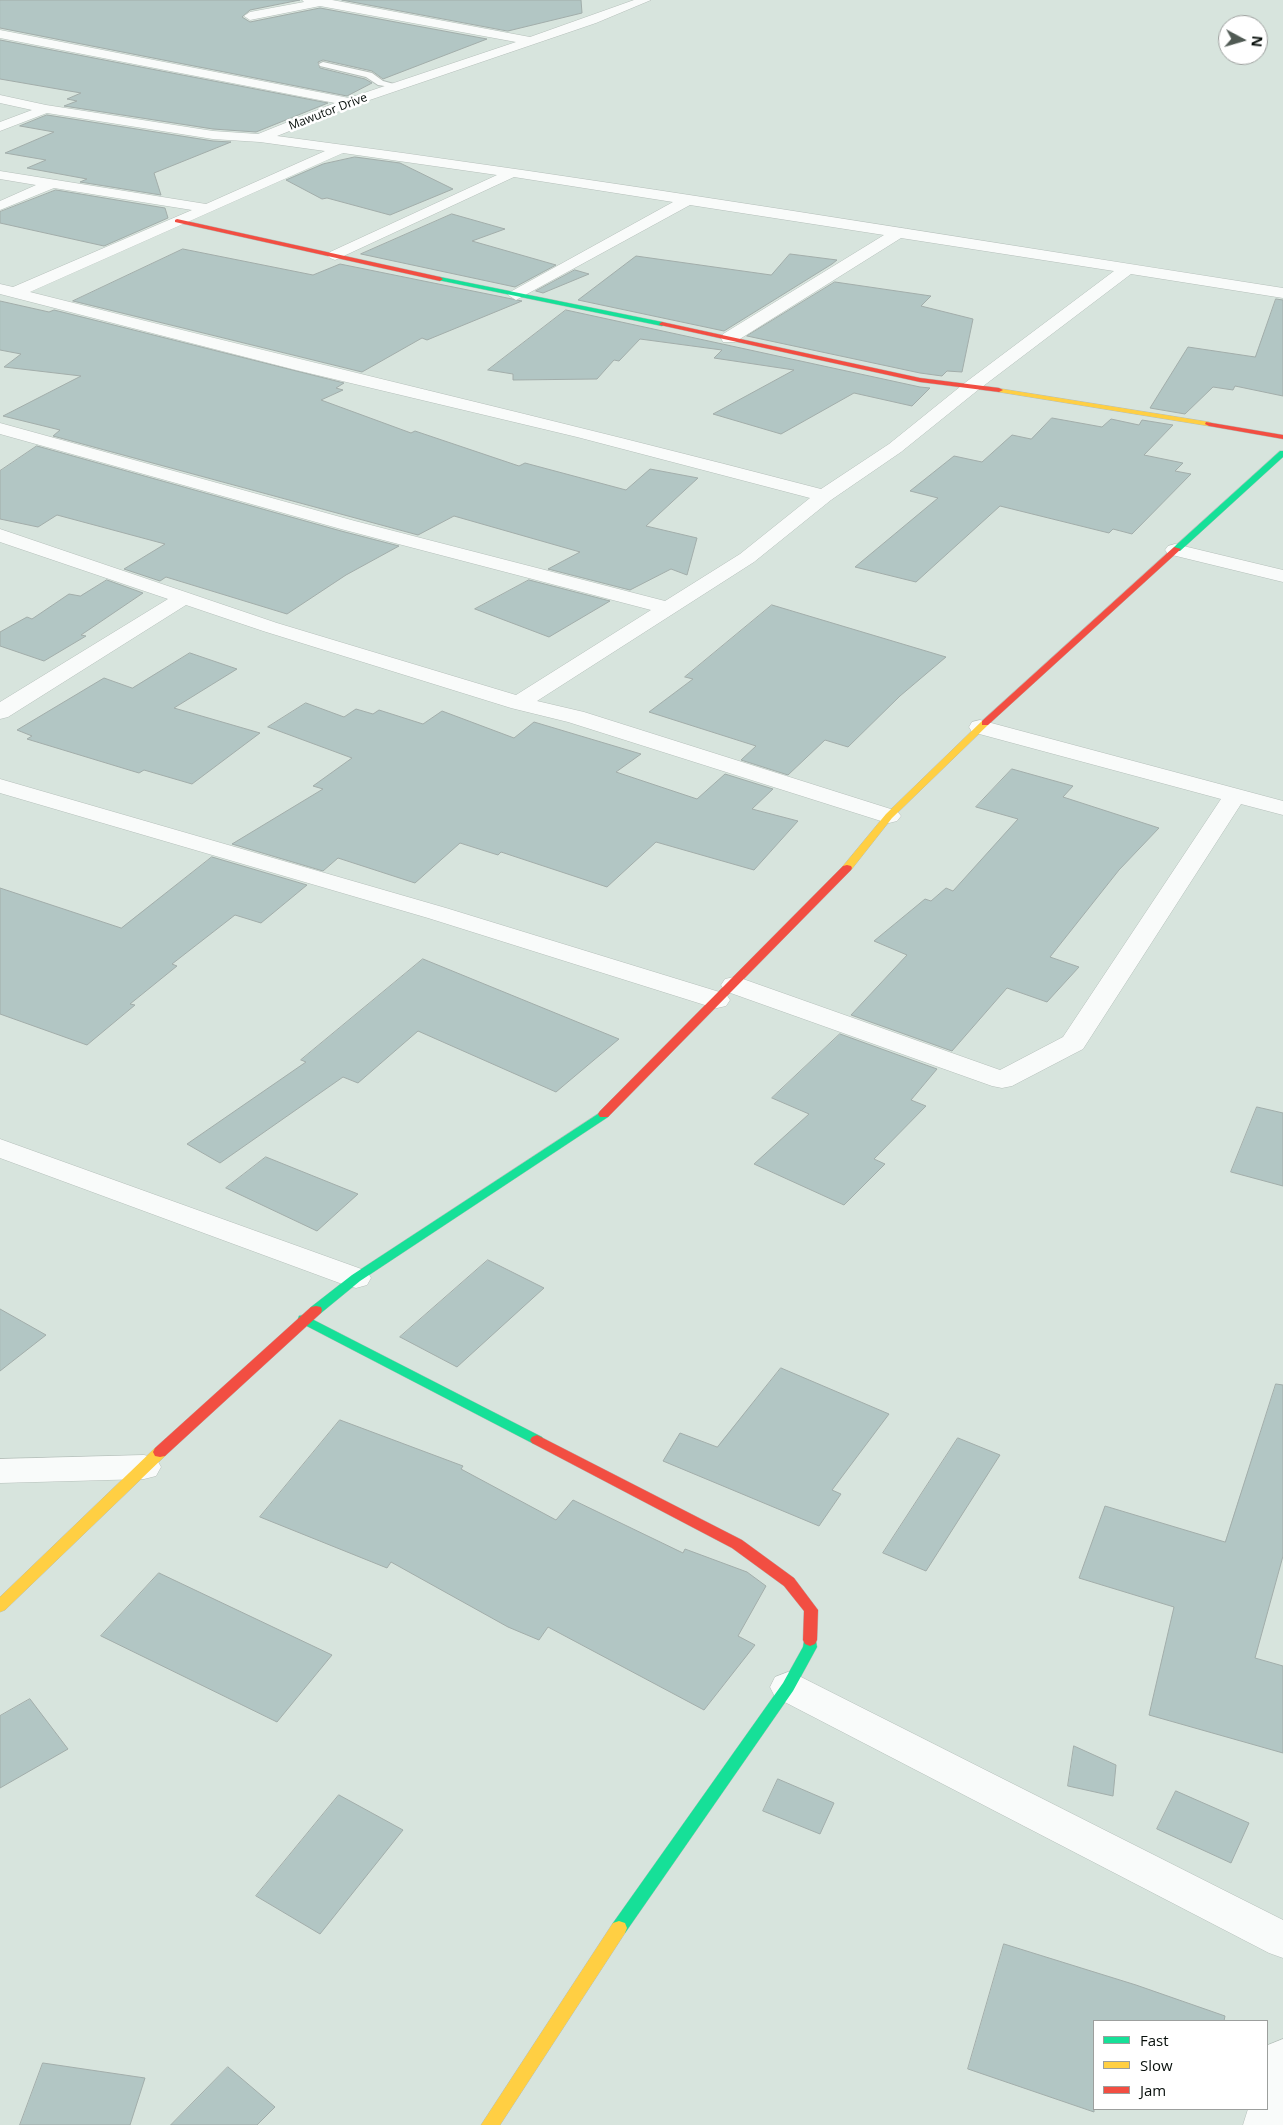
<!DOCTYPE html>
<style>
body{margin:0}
#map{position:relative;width:1283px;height:2125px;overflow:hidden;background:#d7e4dd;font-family:"Open Sans",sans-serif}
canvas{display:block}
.legend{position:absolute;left:1093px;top:2020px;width:175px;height:90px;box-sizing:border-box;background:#fff;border:1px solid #9c9f9d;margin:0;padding:6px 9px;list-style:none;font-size:15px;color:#070f0b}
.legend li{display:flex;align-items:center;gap:10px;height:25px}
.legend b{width:25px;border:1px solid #9c9f9d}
.north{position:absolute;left:1218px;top:15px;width:50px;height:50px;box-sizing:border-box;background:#fff;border:1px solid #9c9f9d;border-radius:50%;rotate:96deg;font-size:14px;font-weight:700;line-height:20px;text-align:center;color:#070f0b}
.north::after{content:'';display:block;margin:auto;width:18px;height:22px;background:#505a54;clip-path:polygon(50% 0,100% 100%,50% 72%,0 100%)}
</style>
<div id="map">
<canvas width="1283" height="2125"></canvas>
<ul class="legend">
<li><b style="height:6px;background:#16e098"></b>Fast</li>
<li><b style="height:6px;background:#ffcf43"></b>Slow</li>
<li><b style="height:6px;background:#f24e42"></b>Jam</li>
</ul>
<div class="north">N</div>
</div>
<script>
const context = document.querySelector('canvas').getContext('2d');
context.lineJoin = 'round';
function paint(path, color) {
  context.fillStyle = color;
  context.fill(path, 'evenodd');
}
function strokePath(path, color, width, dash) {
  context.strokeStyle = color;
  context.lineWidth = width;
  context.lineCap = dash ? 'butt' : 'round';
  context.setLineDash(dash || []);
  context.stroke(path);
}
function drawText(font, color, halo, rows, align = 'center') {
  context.font = font + ' "Open Sans",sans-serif';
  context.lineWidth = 5;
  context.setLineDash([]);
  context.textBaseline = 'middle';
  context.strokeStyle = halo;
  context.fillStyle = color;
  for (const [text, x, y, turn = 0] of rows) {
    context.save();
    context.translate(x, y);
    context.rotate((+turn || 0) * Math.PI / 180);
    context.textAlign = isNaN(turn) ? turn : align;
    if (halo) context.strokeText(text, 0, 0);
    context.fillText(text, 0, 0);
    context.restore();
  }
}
const building = new Path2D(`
 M0 0H300L250 10 242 17 250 22 320 8 487 39 383 79 372 71 323 60 318 62 320 68 365 79 372 83 347 96 0 28Z
 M342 0H581L582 13 508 31Z
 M0 40 328 103 256 132 213 129 64 106 77 101 67 99 81 93 0 79Z
 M47 115 213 141 231 142 154 173 161 195 80 182 87 179 27 168 46 160 5 153 54 132 20 126Z
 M355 157 400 163 453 189 390 215 327 198 322 199 286 180 323 164Z
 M56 190 165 208 168 218 104 246 0 223V212Z
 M452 214 505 229 472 241 556 265 515 287 361 254Z
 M183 249 313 275 340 264 522 301 427 340 422 338 362 372 73 301Z
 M790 254 837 260 832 264 724 331 578 300 636 256 771 275Z
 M575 270 589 274 543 293 536 291Z
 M835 282 931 296 921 306 973 319 962 372 947 371 942 376 920 373 747 336Z
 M1276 299 1283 300V396L1235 386 1233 390 1213 387 1185 414 1150 408 1188 347 1255 357Z
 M0 301 49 312 54 310 344 383 336 388 343 390 321 400 411 433 415 431 519 466 525 463 626 490 650 469 698 478 646 526 697 538 687 575 671 569 630 590 548 569 580 552 454 516 418 535 53 436 60 430 3 416 81 376 4 367 21 354 0 350Z
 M566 310 920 387 930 388 912 406 854 393 781 434 713 414 794 370 714 358 722 350 640 339 619 361 614 360 597 379 513 380V374L488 370Z
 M1052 418 1102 427 1111 419 1139 425 1142 420 1173 425 1144 455 1183 463 1175 471 1191 474 1132 534 1113 529 1109 533 1000 506 916 582 855 567 938 498 910 491 954 456 982 462 1012 435 1031 439Z
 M37 446 341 531 399 546 346 575 287 614 166 577 160 581 124 569 165 544 57 515 38 527 0 519V471Z
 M107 580 143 593 81 635 86 636 44 661 0 646V632L27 617 32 619 69 594 80 596Z
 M529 580 610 601 549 637 475 609Z
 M772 605 946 657 900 696 848 747 825 740 788 775 741 760 756 746 649 712 693 679 685 677Z
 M190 653 237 669 174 708 260 733 192 784 144 770 139 773 27 739 32 736 17 730 104 678 132 688Z
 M306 703 344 717 356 709 373 714 379 710 423 724 442 711 514 738 534 722 641 754 616 772 697 799 725 774 773 789 752 809 798 821 754 870 656 842 607 887 501 852 498 855 460 843 415 883 338 858 323 871 232 844 323 789 313 786 352 758 268 727Z
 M1012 769 1073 786 1063 797 1159 828 1119 870 1050 957 1079 967 1047 1002 1007 988 952 1051 851 1015 907 955 874 941 925 899 931 901 946 888 953 891 1018 819 976 807Z
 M212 857 307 885 261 923 235 915 172 964 177 966 130 1004 135 1005 87 1045 0 1014V888L121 928Z
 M423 959 619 1039 556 1092 418 1031 358 1083 343 1077 220 1163 187 1144 306 1062 301 1060Z
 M840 1034 937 1069 911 1100 926 1106 874 1159 885 1164 844 1205 754 1164 809 1114 772 1098Z
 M1257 1107 1283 1113V1186L1231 1172Z
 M266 1157 358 1194 317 1231 226 1188Z
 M488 1260 544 1288 457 1367 400 1337Z
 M0 1309 46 1335 0 1371Z
 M781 1368 889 1414 832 1490 841 1494 819 1526 663 1461 680 1433 717 1447Z
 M1276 1384 1283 1385V1556L1255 1658 1283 1666V1753L1149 1715 1174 1607 1079 1578 1105 1506 1225 1542Z
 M340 1420 463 1466 461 1469 556 1520 573 1500 683 1553 685 1549 747 1572 766 1586 738 1636 755 1645 704 1710 548 1627 539 1640 508 1627 391 1562 387 1568 260 1517Z
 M958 1438 1000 1455 926 1571 883 1553Z
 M159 1573 332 1655 277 1722 101 1636Z
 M30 1699 68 1749 0 1788V1716Z
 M1074 1746 1116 1765 1113 1796 1068 1786Z
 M778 1779 834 1803 820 1834 763 1811Z
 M1176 1791 1249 1823 1231 1863 1157 1829Z
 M339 1795 403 1830 320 1934 256 1896Z
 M1004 1944 1136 1985 1225 2016 1224 2021H1094V2112L968 2069Z
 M43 2063 145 2078 130 2125H20Z
 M228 2067 275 2107 257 2125H171Z`);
const lane = new Path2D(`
 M323 62 372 73 383 81 401 86 397 88 378 85 366 77 320 66 319 64Z`);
const street = new Path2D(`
 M302 0H332L530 37 634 0H651L596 23 355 105 277 136C614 180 948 236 1283 288V298L1131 274 978 390 901 452 831 500 754 562 537 701 584 712 897 811 901 816 897 821 889 823 881 821 568 722 511 708 263 631 186 605 8 717 0 719V702L168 599 0 542V529L277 623 516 695 651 610 341 529 0 434V423L355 521 665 601 740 554 810 498 577 437 296 370 0 294V284L13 287 192 210 54 188 0 210V201L36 185 0 179V171L206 204 325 151 260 142 213 139 47 113 0 131V122L32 110 0 103V95L46 105 213 131 258 134 335 103 0 38V30L349 98 516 42 320 6 250 20 244 16 250 12 304 2ZM343 153 497 175 330 252 327 255 330 258 335 260 514 177 673 202 510 292 508 295 516 300 690 205 884 235 723 334 721 338 723 342H735L901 238 1114 271 966 382 889 444 821 489C558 420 293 359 30 292Z
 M1175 544 1283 570V582L1168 554 1165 550 1168 546Z
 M980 720 1283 801V815L1241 804 1083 1049 1012 1086 1002 1088 992 1086 725 991 721 985 725 979 734 977 743 979 1000 1070 1063 1037 1221 799 972 732 969 727 972 722Z
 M0 779 446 908 726 994 730 1000 726 1006 717 1008 708 1006 428 918 0 793Z
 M0 1139 367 1271 371 1278 367 1285 356 1288 345 1285 0 1158Z
 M144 1455 156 1458 161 1467 156 1476 144 1479 0 1483V1459Z
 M788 1672 801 1677 1283 1920V1958L1269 1953 775 1697 770 1687 775 1677Z
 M1283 2039V2125H1243L1248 2109H1267V2048L1268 2045Z`);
const fast = new Path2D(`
 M440 277 662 322 665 324 662 326 438 280V278Z
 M1280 451H1283V457L1180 551H1174V547Z
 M604 1110 608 1111 610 1114 608 1117 360 1281 321 1313H311L310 1310 311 1307 352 1275Z
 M304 1315 542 1437 544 1440 542 1443 537 1445 532 1443 299 1322 298 1319 299 1316Z
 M810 1634 815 1636 817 1647 793 1691 625 1933 619 1935 613 1933 611 1928 613 1923 783 1683 803 1647 805 1636Z`);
const slow = new Path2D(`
 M996 388 1209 422 1213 424 1209 426 999 392 995 390Z
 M985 720 988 721V725L892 818 851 870H843L842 868 843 866 886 814 982 721Z
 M160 1447 165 1448 167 1452 165 1456 5 1610 0 1612V1597L155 1448Z
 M619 1921 625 1923 627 1928 625 1933 500 2125H481L613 1923Z`);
const jam = new Path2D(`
 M177 219 440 277 443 279 440 281 175 222V220Z
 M662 322 920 378 999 388 1003 390 999 392 920 382 660 325 659 324Z
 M1206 422 1283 435V439L1209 426 1205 424Z
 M1174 547 1181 549 988 725H982V721Z
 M847 865 851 866 852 868 851 870 608 1117H600L598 1114 600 1111 843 866Z
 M316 1306 321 1307 322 1310 321 1313 165 1456 160 1457 155 1456 153 1452 155 1448 311 1307Z
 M537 1435 742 1540 794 1578 818 1610 817 1640 815 1644 810 1646 805 1644 803 1640 804 1611 784 1586 732 1548 532 1443 530 1440 532 1437Z`);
const farStreetnames = [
 ["Mawutor Drive",328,112,-21]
];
paint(building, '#b2c6c4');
strokePath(building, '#a2adaa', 1);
strokePath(lane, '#b5bfba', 2);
strokePath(street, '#b5bfba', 1);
strokePath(fast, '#b5bfba', 1);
strokePath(slow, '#b5bfba', 1);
strokePath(jam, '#b5bfba', 1);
paint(lane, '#f9fbfa');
paint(street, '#f9fbfa');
paint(fast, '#16e098');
paint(slow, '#ffcf43');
paint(jam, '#f24e42');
drawText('12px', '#070f0b', '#fff', farStreetnames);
</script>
